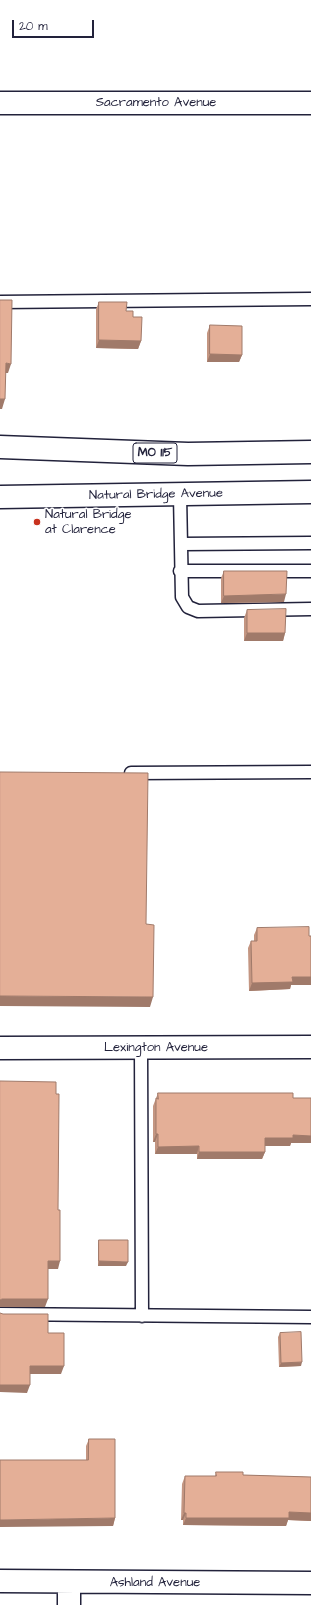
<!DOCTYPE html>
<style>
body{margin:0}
#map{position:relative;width:311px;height:1605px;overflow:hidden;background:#fff;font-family:"Architects Daughter",sans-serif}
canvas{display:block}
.scale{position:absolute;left:12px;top:20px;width:82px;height:18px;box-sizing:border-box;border:2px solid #22223b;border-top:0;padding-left:5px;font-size:12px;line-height:14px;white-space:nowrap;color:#22223b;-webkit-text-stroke:3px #fff;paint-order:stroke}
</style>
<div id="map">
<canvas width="311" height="1605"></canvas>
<div class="scale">20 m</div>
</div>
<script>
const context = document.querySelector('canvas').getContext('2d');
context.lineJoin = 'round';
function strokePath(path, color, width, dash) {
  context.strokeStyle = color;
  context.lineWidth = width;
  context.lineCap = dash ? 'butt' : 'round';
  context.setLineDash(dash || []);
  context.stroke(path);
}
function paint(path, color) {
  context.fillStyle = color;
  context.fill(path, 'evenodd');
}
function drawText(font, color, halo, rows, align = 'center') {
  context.font = font + ' "Architects Daughter",sans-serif';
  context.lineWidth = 3;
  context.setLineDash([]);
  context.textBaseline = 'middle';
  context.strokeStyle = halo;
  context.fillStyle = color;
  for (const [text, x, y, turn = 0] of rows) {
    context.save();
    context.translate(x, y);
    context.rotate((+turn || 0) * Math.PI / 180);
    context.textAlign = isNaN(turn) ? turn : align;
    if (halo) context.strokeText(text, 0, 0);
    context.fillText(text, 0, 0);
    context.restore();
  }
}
const service = new Path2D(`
 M0 302 311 299
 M180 495 182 597 188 607 198 611 311 609
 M182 544 311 543
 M180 571H311
 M131 773 311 772
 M141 1048 142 1316
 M0 1314 311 1317`);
const minor = new Path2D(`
 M0 103H311
 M0 1048 311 1047
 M0 1581 311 1583
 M69 1605V1583`);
const primary = new Path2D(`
 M0 447 188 454 311 452
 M0 497 311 492`);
const wall = new Path2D(`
 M99 302 126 311 133 317 141 341 138 349 96 348V309Z
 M210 325 242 355 239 362H207V333Z
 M224 571 284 602 221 603V578Z
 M247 610 285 633 283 641H244V618Z
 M257 928 291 985 290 989 249 991 248 948 251 941H254V935Z
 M158 1093 293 1098H311V1143H291L290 1146H265V1152L262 1159H197V1154H155V1142H153V1106Z
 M99 1240 126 1266H98V1244Z
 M280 1333 301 1366 279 1367 278 1337Z
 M89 1439 115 1518 113 1526 86 1460V1446Z
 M216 1472 243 1475 311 1477V1521L288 1520 286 1526 183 1525V1520H181L182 1484 185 1476H215Z`);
const shadedWall = new Path2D(`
 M99 340 141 341 138 349 96 348Z
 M210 354 242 355 239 362H207Z
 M6 363 11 364 8 373H2Z
 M0 399H5L2 409H0Z
 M286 594 284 602 221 603 224 596Z
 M247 633H285L283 641H244Z
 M292 977H311V985H291L290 989 249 991 252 983Z
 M0 996 153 997 150 1007 0 1006Z
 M156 1134H158L155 1142H153Z
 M293 1135 311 1136V1143H291L290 1146H262L265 1138Z
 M199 1146 197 1154H155L158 1147Z
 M199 1152H265L262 1159H197Z
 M48 1261H60L58 1269H45Z
 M99 1261 128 1262 126 1266H98Z
 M2 1299H48L45 1307H0V1300Z
 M302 1362 301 1366 279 1367 281 1363Z
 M30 1366H64L61 1374H27Z
 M0 1385H30L27 1393 0 1392Z
 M289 1512 311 1513V1521L288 1520 286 1526 183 1525 186 1518Z
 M184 1513H186L183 1520H181Z
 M115 1518 113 1526 0 1527V1520Z`);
const building = new Path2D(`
 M0 300H12L11 364 6 363 5 399H0Z
 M99 302H127L126 311H133V317H142L141 341 99 340Z
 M210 325 242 326V355L210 354Z
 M224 571H287L286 594 224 596Z
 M286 609 285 633H247V610Z
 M0 772 148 773 146 924 154 925 153 997 0 996Z
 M309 927V936H311V977H292L293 982 252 983 251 941H257V928Z
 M0 1081 56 1082V1094H59L58 1210H60V1261H48V1299H2L0 1300Z
 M158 1093H293V1098H311V1136L293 1135V1138H265V1152H199V1146L158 1147V1134H156V1098L158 1099Z
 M99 1240H128V1262L99 1261Z
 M0 1313 3 1314H48V1333H64V1366H30V1385H0Z
 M301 1332 302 1362 281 1363 280 1333Z
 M89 1439H115V1518L0 1520V1460H88Z
 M216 1472H243V1475L311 1477V1513L289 1512V1518H186V1513H184L185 1476H216Z`);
const markers = [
 [37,522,4,"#c8321e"]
];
const shields = [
 [155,453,44]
];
const shieldNames = [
 ["MO 115",155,453]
];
const streetNames = [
 ["Sacramento Avenue",156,103],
 ["Natural Bridge Avenue",156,495,-1],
 ["Lexington Avenue",156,1048],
 ["Ashland Avenue",155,1583]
];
const poiNames = [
 ["Natural Bridge",45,515],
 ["at Clarence",45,530]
];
strokePath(service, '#22223b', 15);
strokePath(minor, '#22223b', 25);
strokePath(primary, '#22223b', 25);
strokePath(service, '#fff', 12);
strokePath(minor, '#fff', 22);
strokePath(primary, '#fff', 22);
paint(wall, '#c49682');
paint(shadedWall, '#a07a6a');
paint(building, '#e4af97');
strokePath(building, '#a07a6a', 1);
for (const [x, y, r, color] of markers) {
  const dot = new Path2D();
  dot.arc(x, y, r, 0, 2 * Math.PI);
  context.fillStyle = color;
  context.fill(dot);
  strokePath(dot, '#fff', 1.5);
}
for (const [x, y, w] of shields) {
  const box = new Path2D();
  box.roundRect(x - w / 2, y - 10, w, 20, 3);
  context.fillStyle = '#fff';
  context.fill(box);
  strokePath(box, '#22223b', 1);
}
drawText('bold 12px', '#22223b', null, shieldNames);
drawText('13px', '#22223b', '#fff', streetNames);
drawText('13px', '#22223b', '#fff', poiNames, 'left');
</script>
